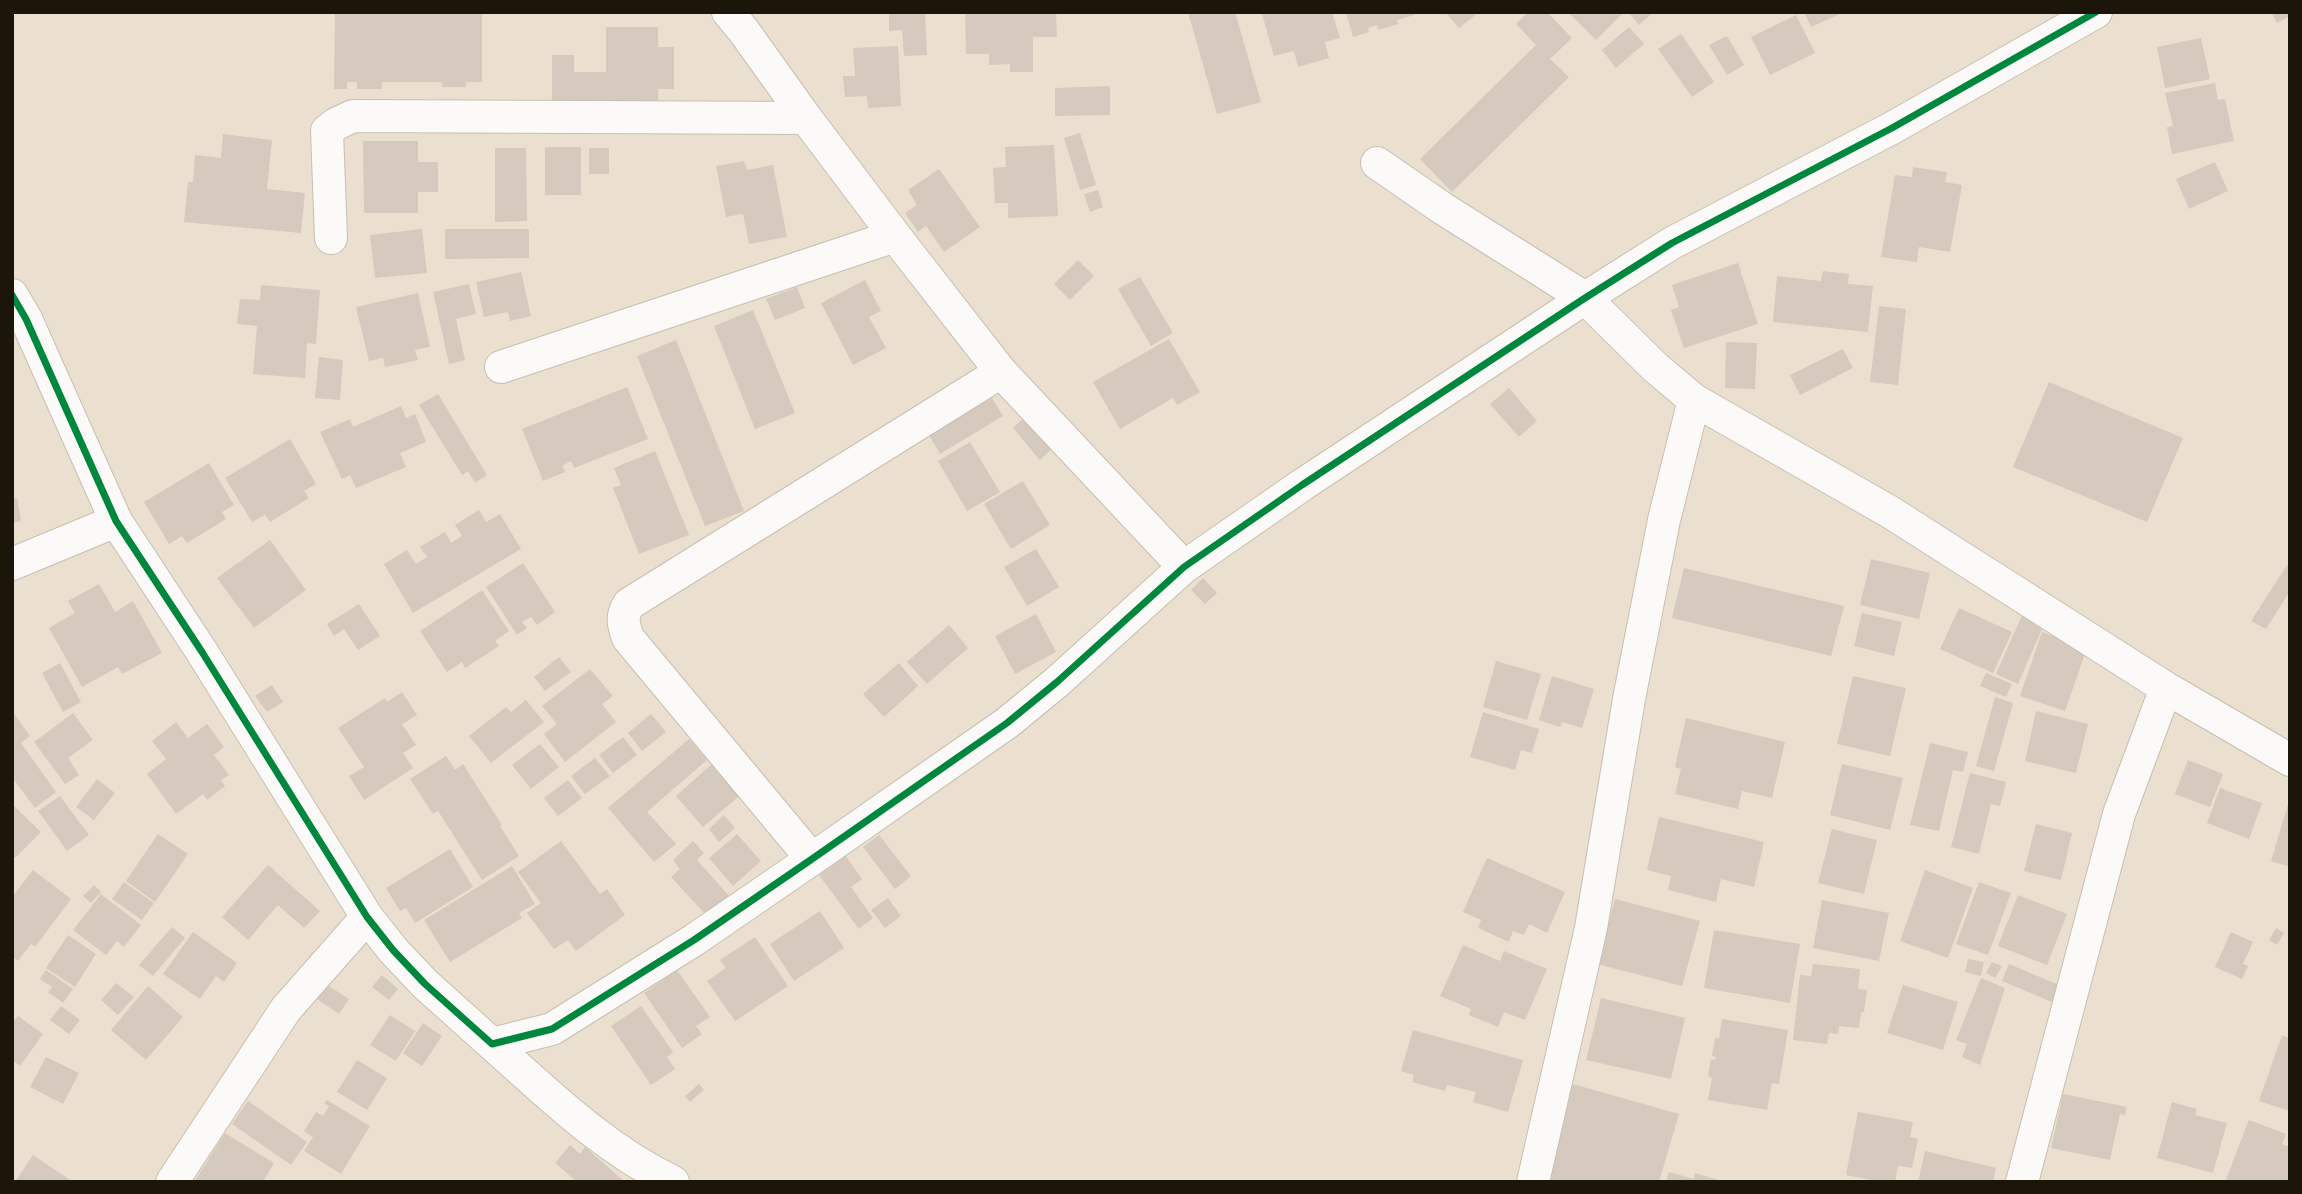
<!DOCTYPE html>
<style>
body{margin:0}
#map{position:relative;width:2302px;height:1194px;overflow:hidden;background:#ebe0d0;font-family:"DM Sans",sans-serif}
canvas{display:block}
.frame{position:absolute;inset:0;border:14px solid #1c150a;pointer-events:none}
</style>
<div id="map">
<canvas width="2302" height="1194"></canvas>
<div class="frame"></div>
</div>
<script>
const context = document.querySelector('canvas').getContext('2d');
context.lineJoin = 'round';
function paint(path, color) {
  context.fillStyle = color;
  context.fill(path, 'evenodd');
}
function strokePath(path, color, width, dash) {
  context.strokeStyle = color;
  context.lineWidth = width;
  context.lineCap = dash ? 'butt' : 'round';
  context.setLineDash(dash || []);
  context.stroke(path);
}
const building = new Path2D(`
 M335 12H482V82H466V87H442V82H382V89H357V82H347V89H334Z
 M889 12H925L927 55 904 56 902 30 889 31Z
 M965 12H1056L1057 37H1033V72H1010V64L989 65V54H966Z
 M1188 12H1235L1261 102 1217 114Z
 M1267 12H1332L1340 38 1325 42 1329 58 1298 67 1294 51 1274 56 1262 14Z
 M1346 12H1413L1414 15 1397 20 1398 24 1378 30 1377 25 1368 28 1369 32 1353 37Z
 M1445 12H1479L1459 28Z
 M1528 12H1547L1572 38 1550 59 1569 77 1452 192 1420 159 1536 45 1516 24Z
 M1568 12H1624L1596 40Z
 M1632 12H1654L1639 25 1630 14Z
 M1804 12H1844L1811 27Z
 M2271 12H2290V16L2277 23Z
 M1796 15 1815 53 1770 75 1751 37Z
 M606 27H658V47H674V89H658V107H552V55H574V72H606Z
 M1629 27 1644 44 1616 68 1602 50Z
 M1681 34 1714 82 1692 97 1658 49Z
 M1727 36 1744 65 1727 75 1709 45Z
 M2201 38 2210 79 2165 88 2157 47Z
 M898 46 901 106 868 108 867 96 845 97 843 76H855L853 48Z
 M2215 83 2218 100 2225 99 2234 141 2172 154 2167 127 2173 126 2165 93Z
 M1110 86V115L1055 116V88Z
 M1080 133 1096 185 1080 190 1064 138Z
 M223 134 272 140 267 189 305 193 301 233 184 222 188 182H193L195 155 221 158Z
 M363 141H418V162H438V192H418V213H364Z
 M1054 145 1058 216 1008 218V203H995L993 168 1006 167 1005 147Z
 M545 147H581V195H545Z
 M495 148H526L527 221 495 222Z
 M589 148H609V174H589Z
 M744 161 747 170 773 165 787 237 749 244 743 214 726 217 716 166Z
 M2215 162 2228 191 2189 209 2176 179Z
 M1913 167 1947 172 1945 182 1962 185 1950 252 1919 247 1917 262 1881 257 1895 175 1912 177Z
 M939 169 980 227 944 252 926 226 918 232 905 213 917 205 908 190Z
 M1098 190 1103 207 1090 212 1084 194Z
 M422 229 427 273 375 278 370 235Z
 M445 229H529V258L445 259Z
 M1078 260 1094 276 1070 300 1054 284Z
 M1738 263 1758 324 1684 348 1671 310 1679 307 1672 285Z
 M1823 271 1849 274 1848 284 1873 286 1868 332 1773 322 1777 276 1821 281Z
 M521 272 531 316 510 321 508 312 484 317 476 282Z
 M1140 277 1173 333 1151 346 1118 289Z
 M865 280 881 311 869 317 886 348 853 365 821 303Z
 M469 284 476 314 456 319 465 360 449 364 433 292Z
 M261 285 320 290 316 344 307 343 305 378 253 374 257 326 237 324 240 299 260 300Z
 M797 287 805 308 775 320 766 299Z
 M418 293 430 347 415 350 418 360 385 367 383 358 369 361 356 307Z
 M1879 306 1906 309 1898 385 1870 382Z
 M753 310 795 413 755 429 714 326Z
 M1169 339 1200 392 1177 405 1173 398 1120 429 1093 382Z
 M676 340 744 511 705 526 637 356Z
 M1726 342 1757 343 1755 389 1725 388Z
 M1843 349 1853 368 1800 395 1790 375Z
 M319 357 343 360 340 400 315 398Z
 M2049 382 2183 438 2147 522 2013 467Z
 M627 387 648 439 574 468 571 461 562 466 565 472 543 481 522 429Z
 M1509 388 1537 421 1519 437 1490 404Z
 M438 394 487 475 475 483 468 471 462 475 419 405Z
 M992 398 1003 416 940 454 929 435Z
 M401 406 406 418 415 414 426 442 400 453 406 467 356 488 350 475 342 479 320 432 350 419 353 427Z
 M1027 415 1054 447 1040 460 1013 428Z
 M290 439 316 484 304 491 309 498 270 522 265 515 252 522 225 478Z
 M970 442 1000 492 967 511 938 461Z
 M655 451 689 535 639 554 613 488 621 485 614 468Z
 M209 463 234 505 222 512 226 519 187 543 182 536 169 544 144 502Z
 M1023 481 1050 525 1011 549 984 504Z
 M17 498 21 521 12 523V499Z
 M479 510 486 522 500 514 521 549 413 613 384 564 407 550 416 564 427 557 420 547 445 532 451 543 462 536 455 525Z
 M270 540 306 590 254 628 217 578Z
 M1036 549 1059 587 1027 606 1004 567Z
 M1871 559 1930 573 1919 619 1860 605Z
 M523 563 555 612 537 625 531 617 522 622 527 628 517 635 486 587Z
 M2287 565 2290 567V591L2266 629 2251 621Z
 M1684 568 1844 606 1831 656 1672 618Z
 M1203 578 1217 593 1205 604 1191 590Z
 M99 584 115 612 133 601 162 653 122 674 118 667 82 687 49 628 75 613 68 601Z
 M482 590 509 631 495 641 499 646 465 668 462 662 447 672 420 631Z
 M359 604 380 636 358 650 344 629 334 636 327 624Z
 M1959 608 2012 632 1993 673 1940 649Z
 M1862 613 1902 622 1894 656 1854 646Z
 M2023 613 2045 622 2018 684 1996 674Z
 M1036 614 1056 652 1015 674 995 636Z
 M949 625 968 648 927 684 907 662Z
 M2042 632 2087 648 2065 711 2020 696Z
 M559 657 571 672 545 691 534 677Z
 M1496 661 1541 674 1527 720 1483 707Z
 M60 663 81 702 63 712 42 673Z
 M899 663 918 686 884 717 863 694Z
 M590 669 613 696 602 704 616 722 565 762 544 734 557 724 542 706Z
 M1986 673 2012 684 2006 697 1980 686Z
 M1552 676 1594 689 1582 728 1562 722 1560 727 1539 720Z
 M1853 676 1906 688 1890 756 1837 744Z
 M272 685 283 702 267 712 255 696Z
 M402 692 417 715 402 724 416 745 403 753 413 768 364 800 349 776 364 767 338 728 385 698 387 702Z
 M1995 697 2013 703 1994 771 1976 766Z
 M526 700 544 722 491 763 469 736 506 707 511 712Z
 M12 711 30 736 21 743 56 792 35 808 12 777Z
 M2036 711 2088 724 2076 773 2025 761Z
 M1483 712 1539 729 1532 753 1521 750 1515 770 1470 757Z
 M73 713 93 740 68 758 79 775 65 784 34 742Z
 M651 714 666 732 642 751 628 733Z
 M1686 718 1785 742 1772 798 1742 791 1738 809 1675 794 1681 769 1675 767Z
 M176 722 188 738 207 724 224 747 214 755 229 775 221 780 225 786 207 800 203 794 176 814 147 774 166 759 152 741Z
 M623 737 637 755 613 773 599 755Z
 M689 739 707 760 647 812 676 844 654 862 608 808Z
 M1930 743 1968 752 1963 772 1953 770 1939 831 1910 825Z
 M540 744 559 767 531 789 512 765Z
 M446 756 455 770 463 764 502 825 500 826 519 856 482 880 438 811 433 814 410 779Z
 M595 758 610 776 585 794 571 776Z
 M2188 760 2223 774 2210 807 2175 794Z
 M712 764 727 781 745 791 703 827 676 796Z
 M1842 764 1903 778 1890 830 1830 815Z
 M1970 773 2006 782 2000 806 1991 804 1979 854 1951 847Z
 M97 779 115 793 94 820 76 807Z
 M568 780 582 798 558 816 544 798Z
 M2220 788 2262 803 2249 839 2207 823Z
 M60 796 89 835 67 851 38 811Z
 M2289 801 2290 802V867L2271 861Z
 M12 804 41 832 15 858 12 855Z
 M724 815 735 828 719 842 709 829Z
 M1659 817 1764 842 1754 887 1721 879 1716 902 1668 890 1671 876 1647 870Z
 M2036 824 2072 833 2061 880 2024 871Z
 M1832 829 1877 840 1864 894 1818 883Z
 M158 834 188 854 155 902 126 881Z
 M737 834 761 861 733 886 709 858Z
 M879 835 911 876 895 889 863 847Z
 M561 841 600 894 607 889 625 915 576 951 568 940 554 949 527 913 541 903 518 872Z
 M693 841 704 853 697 860 730 897 708 917 671 877 680 869 673 860Z
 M450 849 473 887 415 923 406 908 400 911 386 888Z
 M845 855 862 879 851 887 873 918 859 929 819 875Z
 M1487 858 1565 892 1547 933 1529 924 1524 935 1513 931 1509 942 1478 928 1481 920 1463 912Z
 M268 865 320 911 304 928 278 905 248 940 222 917Z
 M512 866 535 904 519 913 522 918 450 962 424 920Z
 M33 870 71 899 35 947 31 944 18 961 12 957V897Z
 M1925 870 1973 888 1948 958 1900 941Z
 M124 882 154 903 142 920 112 899Z
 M1979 882 2011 893 1988 955 1956 944Z
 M94 885 101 892 91 903 83 896Z
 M101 894 141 925 124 947 117 941 106 955 73 930Z
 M2018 895 2067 914 2047 965 1998 946Z
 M888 898 901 916 885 928 871 910Z
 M1615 899 1700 921 1682 986 1597 964Z
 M1822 900 1889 913 1879 961 1813 948Z
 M820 911 844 948 794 981 770 944Z
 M172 927 185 938 153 976 139 965Z
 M2276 928 2284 933 2277 945 2269 940Z
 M1714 930 1800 944 1790 1003 1704 988Z
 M193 932 237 963 224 982 216 976 200 999 163 974Z
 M2231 932 2253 942 2243 964 2248 966 2242 979 2215 967Z
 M68 935 96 954 75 987 46 968Z
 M755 937 788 986 735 1021 707 981 726 968 720 960Z
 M1463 945 1500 961 1504 951 1547 969 1525 1020 1504 1012 1498 1027 1469 1015 1471 1009 1440 996Z
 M1968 959 1984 962 1981 976 1965 972Z
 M1992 962 2002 966 1995 978 1986 973Z
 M1813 964 1860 969 1858 989 1867 990 1864 1012H1861L1859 1028 1839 1026 1838 1034 1829 1033 1827 1044 1793 1040 1800 975 1811 976Z
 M2009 964 2059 985 2052 1002 2002 981Z
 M46 970 73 989 63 1003 48 992 52 987 40 979Z
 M677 970 710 1017 696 1026 702 1034 682 1048 644 993Z
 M382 975 398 989 389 1000 372 987Z
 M1981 978 2005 988 1980 1065 1962 1057 1967 1044 1956 1040Z
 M116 983 134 997 118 1015 101 1000Z
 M327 985 349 999 339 1014 317 999Z
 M1903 985 1958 1002 1943 1050 1887 1033Z
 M148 986 183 1017 146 1060 111 1030Z
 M1601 998 1685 1018 1671 1079 1586 1060Z
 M61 1006 80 1020 69 1034 50 1020Z
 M641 1006 673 1052 667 1057 675 1069 651 1085 611 1026Z
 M390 1015 415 1031 396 1061 370 1045Z
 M18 1016 43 1034 20 1066 12 1060V1023Z
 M1722 1019 1788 1030 1779 1084 1772 1083 1767 1110 1708 1100 1712 1078 1708 1076 1711 1059 1715 1060 1716 1057 1712 1056 1715 1038 1719 1039Z
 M423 1023 442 1036 422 1066 403 1053Z
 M1413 1030 1523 1060 1508 1112 1473 1102 1476 1092 1447 1085 1445 1091 1412 1082 1414 1075 1401 1071Z
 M2282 1035 2290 1038V1111L2259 1101Z
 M46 1057 79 1073 63 1104 30 1087Z
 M357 1060 387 1078 367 1110 337 1092Z
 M699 1084 704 1090 690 1102 685 1096Z
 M1573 1084 1679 1114 1659 1182H1545Z
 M2063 1094 2127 1107 2125 1115 2120 1114 2110 1160 2051 1148Z
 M327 1100 370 1126 341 1174 304 1151 313 1137 304 1131 316 1112 323 1116 329 1106 324 1103Z
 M248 1101 307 1142 291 1165 232 1124Z
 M2172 1102 2197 1109 2195 1115 2227 1123 2213 1173 2157 1158Z
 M1858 1112 1913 1122 1910 1137 1918 1139 1912 1168 1898 1166 1895 1182H1882L1846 1175Z
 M2249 1120 2286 1134 2282 1144 2290 1147V1182H2225Z
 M225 1133 274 1163 263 1182H194Z
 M570 1145 580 1154 585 1147 625 1182H577L555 1163Z
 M1925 1151 1996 1168 1993 1182H1918Z
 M33 1155 73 1182H15Z
 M1669 1172 1694 1179 1695 1173 1725 1182H1666Z`);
const street = new Path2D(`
 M728 12 743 30 806 118 895 236 1001 372 1184 567
 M1377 163 1442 208 1585 298 1656 368 1694 400 1890 512 2166 688 2290 760
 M331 238 327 131 336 124 353 116 806 118
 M12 295 26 319 116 521 202 652 367 917 393 950 425 984 492 1044 552 1029 694 940 812 859 1007 723 1057 682 1184 567 1302 485 1585 298 1672 243 1892 128 2096 12
 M501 367 895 236
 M12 564 116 521
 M812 859 628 638C623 624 621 616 629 604L1001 372
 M492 1044C549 1095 603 1148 673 1182
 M172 1182 286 1009 367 917
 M1533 1182 1591 928 1629 699 1664 520 1694 400
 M2022 1182 2119 814 2166 688`);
const cycleway = new Path2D(`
 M12 295 26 319 116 521 202 652 367 917 393 950 425 984 492 1044 552 1029 694 940 812 859 1007 723 1057 682 1184 567 1302 485 1585 298 1672 243 1892 128 2096 12`);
paint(building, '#d6c9bd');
strokePath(street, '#c8bfb2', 34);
strokePath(street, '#fcfaf8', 32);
strokePath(cycleway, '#00873e', 7);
</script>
